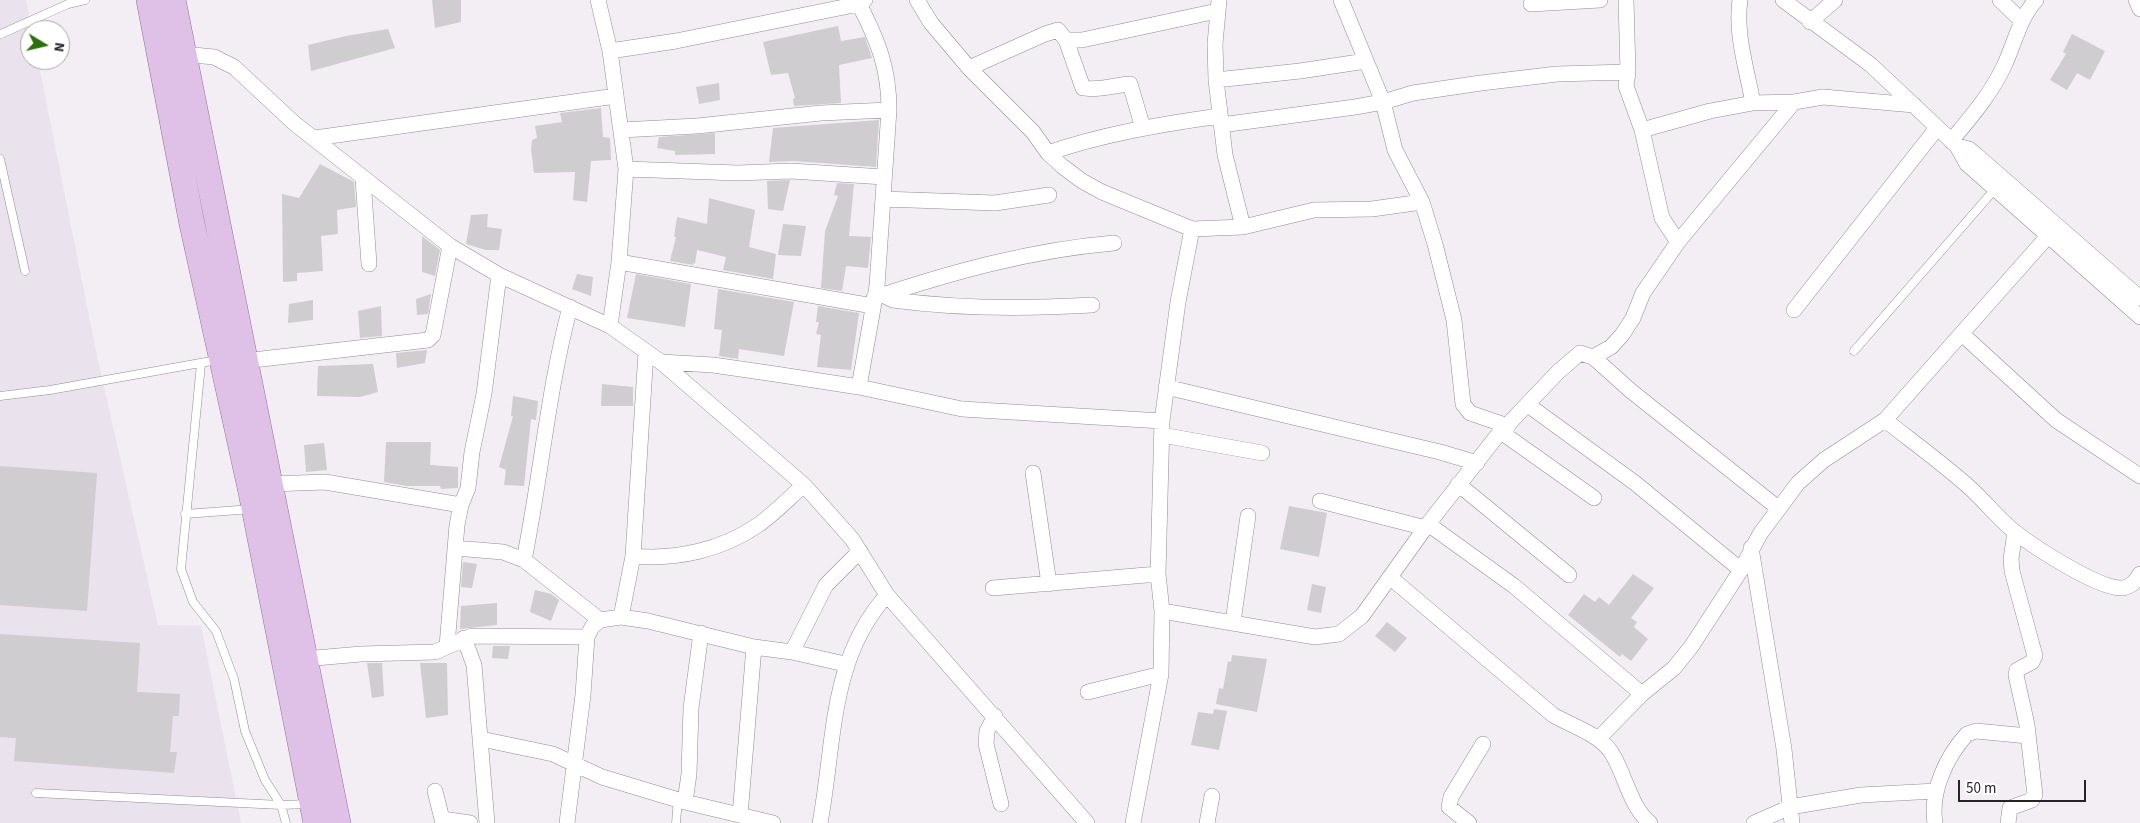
<!DOCTYPE html>
<style>
body{margin:0}
#map{position:relative;width:2140px;height:823px;overflow:hidden;background:#f2eef3;font-family:"Source Sans 3",sans-serif}
canvas{display:block}
.north{position:absolute;left:20px;top:20px;width:50px;height:50px;box-sizing:border-box;background:#fff;border:1px solid #a8a7a8;border-radius:50%;rotate:99deg;font-size:14px;font-weight:700;line-height:20px;text-align:center;color:#252325}
.north::after{content:'';display:block;margin:auto;width:18px;height:22px;background:#2c700d;clip-path:polygon(50% 0,100% 100%,50% 72%,0 100%)}
.scale{position:absolute;left:1958px;top:780px;width:128px;height:22px;box-sizing:border-box;border:2px solid #252325;border-top:0;padding-left:6px;font-size:15px;line-height:18px;white-space:nowrap;color:#252325;-webkit-text-stroke:4px #fff;paint-order:stroke}
</style>
<div id="map">
<canvas width="2140" height="823"></canvas>
<div class="north">N</div>
<div class="scale">50 m</div>
</div>
<script>
const context = document.querySelector('canvas').getContext('2d');
context.lineJoin = 'round';
function paint(path, color) {
  context.fillStyle = color;
  context.fill(path, 'evenodd');
}
function strokePath(path, color, width, dash) {
  context.strokeStyle = color;
  context.lineWidth = width;
  context.lineCap = dash ? 'butt' : 'round';
  context.setLineDash(dash || []);
  context.stroke(path);
}
const built = new Path2D(`
 M0 0H26L32 30H30V60H38L97 356 158 625 201 626 241 823H0Z`);
const building = new Path2D(`
 M432 0H461V22L435 28Z
 M838 26 841 41 865 37 872 58 839 65 841 103 794 106 793 99 795 98 788 73 771 75 763 42Z
 M388 29 395 48 311 71 308 45 346 36Z
 M2072 34 2105 51 2090 80 2077 73 2067 90 2050 80 2066 54 2063 52Z
 M719 83 720 100 699 104 696 87Z
 M601 108 603 137 610 138 611 160 591 161 587 202 573 200 575 172 534 173 531 149 532 140 537 138 535 126 562 122 560 113Z
 M879 120 876 167 794 161 769 162 773 128Z
 M715 133V154L675 155V151L657 148 659 137Z
 M320 164 354 182 356 207 337 210 338 234 321 236 323 271 297 273V281L283 282 282 194 299 198Z
 M790 180 783 211 768 209 767 181Z
 M837 183 854 184 849 236 871 237 868 268 846 266 842 291 821 288 825 231 838 196 834 195Z
 M709 198 755 210 749 247 776 254 773 279 723 270 726 257 697 250 695 264 693 263V265L670 261 676 237H674L677 217 707 224Z
 M488 214 487 227 502 229 499 250H486L466 244 471 215Z
 M783 224 806 226 801 256 778 255Z
 M422 236 440 250 435 276 422 272Z
 M577 274 593 277 591 296 572 289Z
 M636 274 691 284 685 327 627 318Z
 M718 289 794 302 784 356 739 349 738 359 719 356 722 330 714 329Z
 M431 294 428 314 417 315 416 299Z
 M313 300V320L288 323 289 304Z
 M381 306 382 336 360 338 358 311Z
 M818 306 859 313 851 370 817 367 821 335 816 334 819 322H816Z
 M427 350 425 363 397 368 396 353Z
 M373 364 378 392 360 397 317 396 318 366Z
 M602 384 633 387V406H601Z
 M513 396 538 401 536 420 531 419 524 486 504 485 506 470 499 467 513 416H511Z
 M386 442H431L430 465 458 467V488L441 489 440 486H407L384 482Z
 M324 443 327 470 306 472 304 445Z
 M0 466 97 473 87 611 0 605Z
 M1289 506 1327 513 1319 557 1280 549Z
 M463 562 477 564 472 588 461 587Z
 M1633 574 1654 588 1631 618 1637 622 1634 627 1648 639 1631 661 1622 654 1620 657 1568 615 1584 594 1595 602 1599 597 1609 605Z
 M1312 584 1326 587 1321 613 1307 610Z
 M535 590 551 594 559 600 551 621 530 612Z
 M497 603V625L460 629 461 606Z
 M1387 622 1407 638 1395 652 1375 636Z
 M0 634 140 643 137 692 180 694 179 716H173L170 752H177L174 773 14 761 16 738 0 737Z
 M493 646H510L508 659 492 658Z
 M1232 655 1267 659 1257 712 1216 704 1219 688 1223 689 1228 661 1231 662Z
 M367 663H382L384 696 372 698Z
 M420 663H447L448 715 426 718Z
 M1214 709 1227 711 1219 750 1191 745 1198 712 1213 714Z`);
const lane = new Path2D(`
 M1 34 68 4 85 0
 M0 159 25 271
 M1854 351 1995 189
 M201 364 181 569 193 602 216 631 234 679 245 731 265 780 281 805 286 823
 M0 396 50 390 217 360
 M185 514 252 509
 M36 793 281 805 309 804
 M676 823 678 799`);
const street = new Path2D(`
 M598 0 610 51 626 169 619 262 610 326
 M917 0 931 23 969 68 1033 132 1048 153 1062 166 1082 181 1102 192 1192 229 1243 227 1314 210 1372 209 1422 202
 M1219 0 1215 44 1216 80 1225 155 1243 227
 M1341 0 1383 102 1395 150 1422 202 1435 244 1454 320 1463 404 1470 413 1508 426
 M1626 0 1628 72 1626 86 1642 130 1662 218 1678 242
 M1740 0C1735 34 1747 70 1753 103
 M1783 0 1871 65 1957 146 1967 164 2140 317
 M2000 0 2022 21
 M2136 0 2140 9
 M859 4C878 41 889 68 889 110L877 286 859 387
 M1531 4 1600 0
 M1810 22 1835 0
 M1066 40 1083 88C1099 91 1114 85 1130 84L1143 128
 M610 51 676 41 859 4 865 0
 M183 54 214 57 234 67 294 123 450 246 499 275 610 326 661 362 804 485 852 539 887 595 1087 823
 M969 68 1045 34 1058 30 1066 40H1082L1217 11
 M1216 80 1300 71 1366 61
 M1221 125 1355 107 1383 102 1413 93 1481 83 1557 74 1628 72
 M621 130 697 126 821 113 889 110
 M1642 130 1710 111 1753 103 1794 102 1823 97 1914 105
 M315 138 616 96
 M1951 141C1971 117 1991 94 2004 66 2015 43 2019 19 2036 0
 M1957 146 1969 149 1975 154 2140 298
 M1048 153C1103 134 1162 124 1220 116
 M626 169 738 173 791 171 884 177
 M363 179 369 264
 M883 199 995 203 1049 195
 M619 262 873 306
 M883 295 893 300C959 309 1025 309 1092 305
 M874 298C952 272 1031 250 1114 243
 M1794 310 1937 128
 M1962 334 2056 420 2140 476
 M1593 357 1611 347 1622 335 1633 318 1643 293 1678 242 1794 102
 M244 361 428 340 433 335 450 246
 M661 362 713 365 775 374 859 387 962 409 1162 421
 M1166 387 1440 452 1477 463
 M1528 405 1635 483 1741 570
 M1885 420C1913 442 1942 463 1969 487 1985 501 1998 519 2015 532 2034 547 2100 590 2123 588 2132 586 2136 581 2140 574
 M1501 432 1594 498
 M1162 435 1262 453
 M1033 473 1049 584
 M271 484 325 482 461 505
 M1458 484 1569 575
 M1320 501 1426 528
 M1428 524 1514 586 1642 694
 M455 548 503 552 524 560 600 620
 M1751 548 1784 749 1792 823
 M633 556C676 560 722 550 758 525 774 514 789 498 804 485
 M524 560C541 476 548 390 570 307
 M1391 578 1553 715C1572 726 1599 734 1611 752 1625 773 1630 807 1650 823
 M993 588 1158 574
 M1162 611 1315 637 1339 634 1362 616 1428 524 1497 436 1558 372 1580 353 1593 357 1631 391 1778 508
 M621 617 633 556 646 352
 M1233 622 1248 516
 M464 638 474 665 487 823
 M447 646 457 525 461 505 468 488 472 452 484 394 499 275
 M792 652 826 585 860 551
 M304 659 361 654 435 652 472 636 587 637
 M1088 692 1161 674
 M995 716 987 731 986 744 1001 804
 M1599 738 1642 694 1674 668 1691 647 1741 570 1760 534 1798 483 1824 460 1885 420 2056 227
 M481 739 553 754 602 777 685 802 773 823
 M435 791 443 823
 M685 802 689 774 691 708 701 633
 M740 815 754 647
 M442 819 470 823
 M567 823 583 695 587 637 592 627 600 620 621 617 648 621 754 647 792 652 845 664
 M820 823C835 743 829 659 887 595
 M1133 823 1161 674 1162 611 1158 574 1162 421 1178 302 1192 229
 M1207 823 1212 796
 M1469 823 1449 807 1451 797 1483 744
 M1754 823 1790 807 1861 795 1936 791
 M1935 823C1930 792 1946 757 1967 734L1976 731 2028 736
 M2008 823 2010 808 2032 800 2035 795 2027 725 2016 675 2017 670 2032 662 2035 656 2012 571 2011 559 2015 532`);
const primary = new Path2D(`
 M149 0 192 224 251 492 316 823
 M173 0 338 823`);
paint(built, '#eae2ed');
paint(building, '#d0cdd1');
strokePath(lane, '#918e92', 9);
strokePath(street, '#918e92', 16);
strokePath(primary, '#906f9a', 26);
strokePath(lane, '#fff', 8);
strokePath(street, '#fff', 15);
strokePath(primary, '#dfc1e8', 25);
</script>
